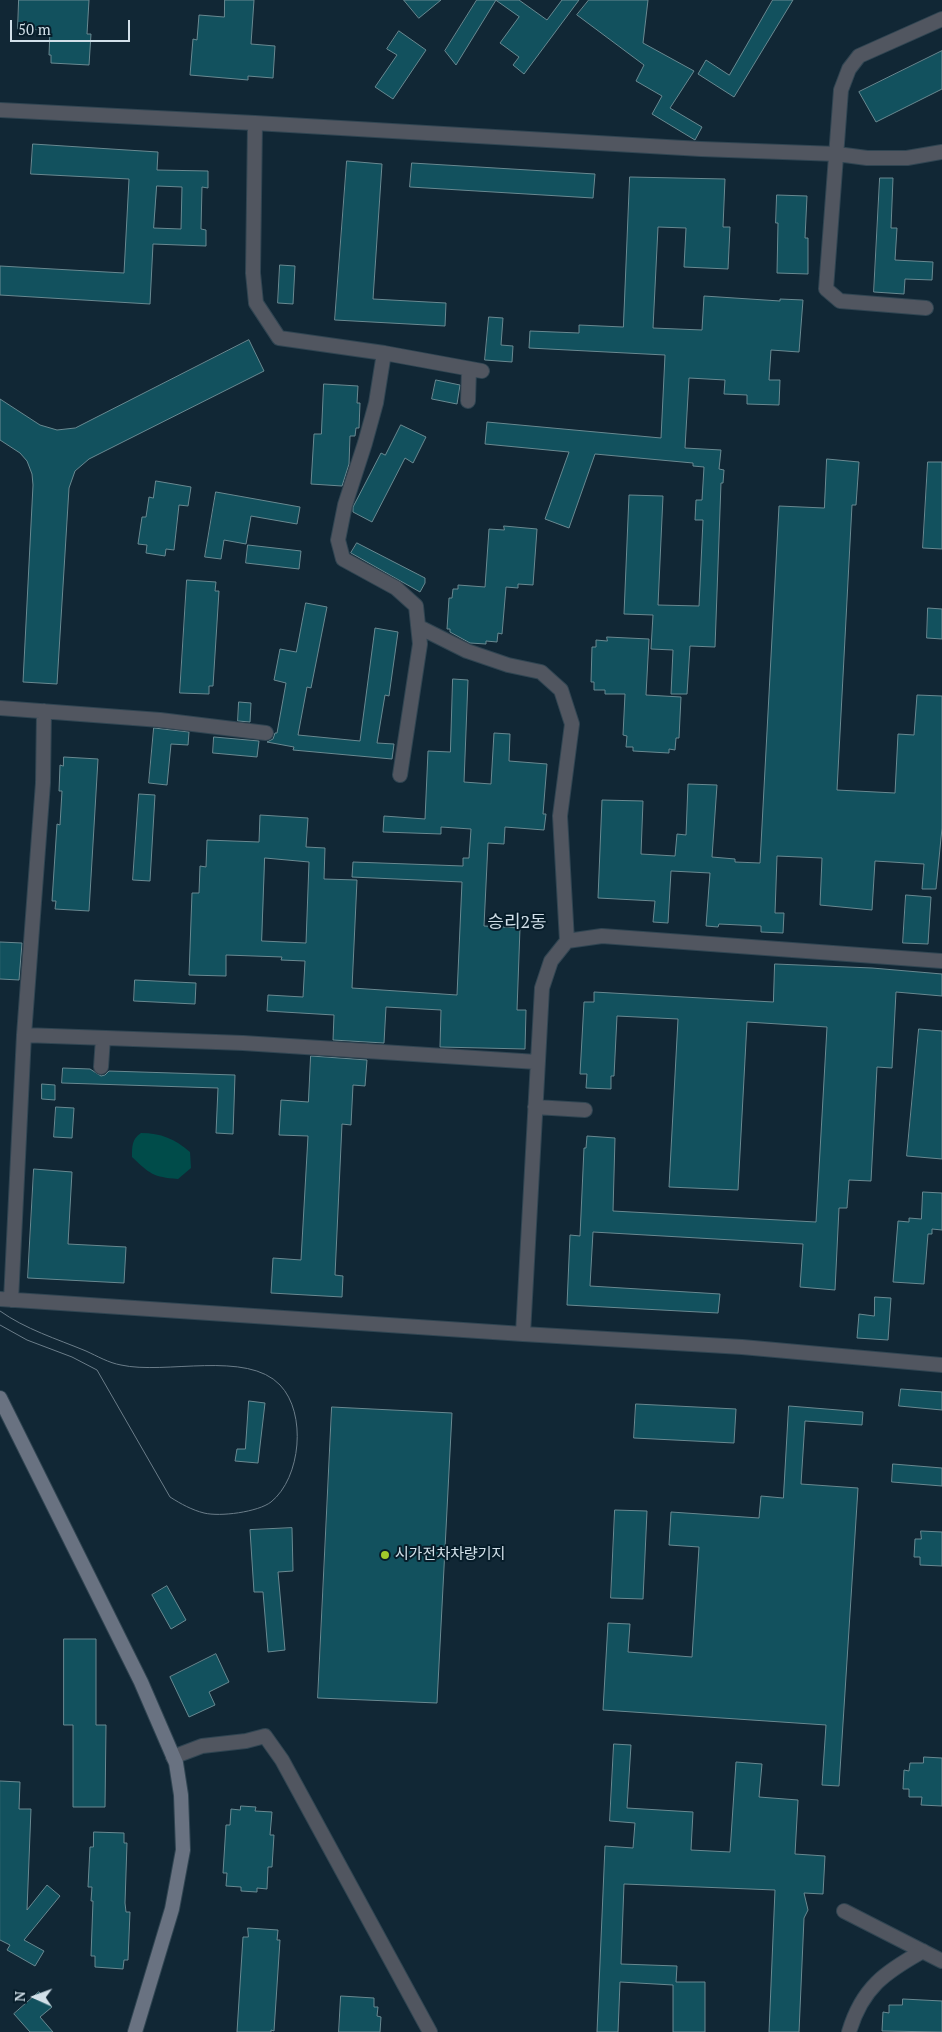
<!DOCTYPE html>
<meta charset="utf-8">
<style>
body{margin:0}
#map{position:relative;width:942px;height:2032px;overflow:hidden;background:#112735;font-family:"PT Serif",serif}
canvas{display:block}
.north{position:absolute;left:10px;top:1972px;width:50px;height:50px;-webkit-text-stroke:4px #071d2a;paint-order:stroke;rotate:272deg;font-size:14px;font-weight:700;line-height:20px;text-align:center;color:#d2e0e9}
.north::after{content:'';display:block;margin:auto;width:18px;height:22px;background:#d2e0e9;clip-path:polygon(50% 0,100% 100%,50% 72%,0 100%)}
.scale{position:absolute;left:10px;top:20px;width:120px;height:22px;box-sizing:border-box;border:2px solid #d2e0e9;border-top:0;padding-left:6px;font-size:15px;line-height:18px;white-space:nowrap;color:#d2e0e9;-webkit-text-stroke:4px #071d2a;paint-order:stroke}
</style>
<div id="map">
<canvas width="942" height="2032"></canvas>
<div class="north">N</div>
<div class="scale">50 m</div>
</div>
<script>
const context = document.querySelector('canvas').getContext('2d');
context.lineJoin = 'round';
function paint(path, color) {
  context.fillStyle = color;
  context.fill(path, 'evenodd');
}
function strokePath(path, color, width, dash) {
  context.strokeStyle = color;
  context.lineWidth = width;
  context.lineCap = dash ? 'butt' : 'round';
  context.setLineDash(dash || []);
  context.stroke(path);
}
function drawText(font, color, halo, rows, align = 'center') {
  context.font = font + ' "PT Serif","Noto Sans KR",serif';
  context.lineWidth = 4;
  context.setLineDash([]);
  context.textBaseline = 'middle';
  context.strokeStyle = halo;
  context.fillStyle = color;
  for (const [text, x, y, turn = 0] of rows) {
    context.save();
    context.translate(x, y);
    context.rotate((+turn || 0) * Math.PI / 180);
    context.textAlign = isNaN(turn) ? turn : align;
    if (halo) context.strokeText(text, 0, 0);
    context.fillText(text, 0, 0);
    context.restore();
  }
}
const water = new Path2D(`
 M141 1133C161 1133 175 1139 190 1152L191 1168 178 1179C153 1177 150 1174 132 1157 132 1146 132 1139 141 1133Z`);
const building = new Path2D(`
 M19 0H89L87 34H91L89 65 51 63V55H49L50 30 18 29Z
 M225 0H254L251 44 275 46 273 78 248 76V80L190 75 193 39 197 40 199 15 224 17Z
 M404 0H441L419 18Z
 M477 0H496L456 65 445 51Z
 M496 0H519L547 20 562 0H579L524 74 513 65 519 57 500 43 519 17Z
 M589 0H648L643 43 694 71 670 108 702 127 695 140 652 114 662 96 636 81 644 65 577 15Z
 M773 0H793L734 97 698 74 706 60 729 75Z
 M399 31 426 50 393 99 375 87 397 55 387 49Z
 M942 51V89L876 122 859 92Z
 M33 144 158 152 157 170 208 171V188L202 187 201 229 206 230V246L153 244 150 304 0 295V266L124 273 129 179 31 174ZM157 186 182 187 181 229 154 228Z
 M347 161 382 164 373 299 446 303 445 326 335 320Z
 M412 163 595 174 593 198 410 187Z
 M630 177 725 179 723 227H730L728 269 684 267 686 228 658 227 653 328 702 330 704 296 780 301V299L803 300 799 352 771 350 769 380H780L779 405 747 404V395L724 394 725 380 689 378 685 448 721 450 719 469 724 470 723 483H721L715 647 690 646 687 694H671L673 650 651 649 653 615 624 614 629 495 663 496 658 605 699 606 703 520H695L696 500H702L704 467 693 466V463L595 454 569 528 545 519 569 452 485 444 487 422 661 438 665 355 529 348 530 331 579 333V325L623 327Z
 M880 178H893L891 228H897L895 260 933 262 932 280 905 279 904 294 874 292Z
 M777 195 807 196 805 238H808V274L777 273 778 223H776Z
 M280 265 295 266 293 304 278 303Z
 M489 317 503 318 501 345 513 346 512 362 485 360Z
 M249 340 264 371 89 459 75 471 69 488 57 684 23 682 33 485 32 474 27 461 20 453 0 440V399L40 425 57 430 75 428Z
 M436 380 460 385 457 404 432 399Z
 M324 384 358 386 357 403H360L359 428H356L355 436H350L349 464 342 486 311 484 314 434H321Z
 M401 425 426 437 413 463 405 458 372 522 353 512V507L381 453 385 455Z
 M827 459 859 462 856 505H852L837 790 895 793 898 734 914 735 917 695 942 696V828L936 889H922L924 864 875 861 872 910 820 905 822 858 777 856 775 913H784L783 933 761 932V926L719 924 718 927 706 926 710 873 671 871 668 923 653 922 655 901 598 898 602 800 643 801 641 854 675 856 677 834 686 835 688 784 717 785 712 857 735 859V862L760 863 779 506 824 508Z
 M928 462H942V549L923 548Z
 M156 481 191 487 188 506 179 505 174 550 166 549 165 556 146 553 147 545 138 544 142 517H146L149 497 153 498Z
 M216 492 300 507 297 524 251 516 246 544 224 540 221 559 205 557Z
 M504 526 537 529 533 585 518 584V588L506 587 502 634 498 633 497 642 486 641V644L470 643 450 632V629H447L449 598H452L453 589H458V585L485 587 489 529 504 530Z
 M357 543 425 578V583L420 592 351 553Z
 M248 545 301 551 299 569 246 563Z
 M187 580 216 582 215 591H219L213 686H209V694L180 693Z
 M306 603 327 607 311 688 307 687 298 735 360 741 375 628 398 632 389 696 385 695 377 743 394 744 392 759 293 750 294 747 267 742 273 739 275 733H277L286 683 274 680 280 649 296 652Z
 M928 608 942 609V639L927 638Z
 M607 637 649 639 646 695 681 697 679 738H676L675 750 669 749V753L633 751V747H626L627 736 623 735 625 694H605V690H594V682H591L592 647H596V640L607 641Z
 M453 679 468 680 464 782 491 784 494 733 510 734 509 761 547 764 543 814H546L544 830 505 827 504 844 488 843 484 926 520 928 517 1010H526L525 1049 440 1047 441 1010 386 1007 384 1043 333 1040 334 1015 267 1011 268 995 303 997 305 961 281 960 282 957 226 955V976L189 975 192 893H199L200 866 206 867 207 840 259 842 260 815 308 818 306 847 325 848 324 879 357 880 352 988 457 995 462 882 352 877 353 862 463 866V858H469L471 829 441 827V834L383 832 384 816 425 819 428 751 450 752ZM265 858 309 862 306 943 262 941Z
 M239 702 251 703 250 722 238 721Z
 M154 728 189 732 188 745 171 744 167 785 149 783Z
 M214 737 259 741 257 757 213 753Z
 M64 757 98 759 89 911 55 909 56 901H52L57 824 60 825 62 791H59L60 765 63 766Z
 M139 794 155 795 150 881 133 880Z
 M906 895 931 897 928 944 903 943Z
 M0 942 22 943 19 980 0 979Z
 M775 964 872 968 942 974V996L896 992 892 1068 877 1067 871 1181 849 1180 847 1208H839L835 1290 800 1287 803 1244 593 1232 590 1286 720 1294 718 1313 567 1305 570 1235 580 1236 584 1148H586L587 1136 615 1138 613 1211 816 1222 827 1027 747 1022 738 1190 669 1187 678 1019 617 1016 614 1076H611V1089L586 1088 587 1074H580L584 1002H594V992L773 1002Z
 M135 980 196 983 195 1004 134 1001Z
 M919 1029 942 1031V1159L907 1156Z
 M311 1056 367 1060 365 1086 353 1085 351 1125 342 1124 335 1275 343 1276 342 1297 271 1293 273 1258 301 1260 308 1136 279 1135 281 1100 308 1102Z
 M63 1068 90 1069 101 1076 105 1075 109 1071 235 1075 233 1134 216 1133 218 1088 62 1083Z
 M42 1084 55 1085V1100L42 1099Z
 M56 1107 74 1108 72 1138 54 1137Z
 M34 1169 72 1172 68 1244 126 1247 124 1283 28 1278Z
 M923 1192 942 1193V1230L932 1229V1234H928L924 1284 893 1282 898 1221 909 1222V1218L921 1219Z
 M875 1297 891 1298 888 1340 857 1338 859 1314 874 1316Z
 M901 1389 942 1392V1410L899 1406Z
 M249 1401 265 1403 258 1463 235 1461 237 1449H245Z
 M636 1404 736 1409 734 1443 634 1438Z
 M789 1406 863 1412 862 1425 805 1421 801 1484 858 1488 839 1786 822 1785 826 1725 603 1710 608 1623 630 1624 628 1652 692 1657 699 1547 669 1545 671 1512 759 1518 761 1496 783 1498Z
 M332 1407 452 1413 437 1703 318 1698Z
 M893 1464 942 1468V1486L892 1482Z
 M615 1510 647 1511 643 1599 611 1598Z
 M292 1528 293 1571 278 1572 285 1650 268 1652 263 1592H254L250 1530Z
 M921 1531 942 1532V1566L920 1565V1557H914L915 1539H921Z
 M167 1586 186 1620 171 1629 152 1595Z
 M64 1639H96V1725H106L105 1807H73V1725H64Z
 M216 1654 229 1682 209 1692 215 1705 189 1717 170 1677Z
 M614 1744 631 1745 627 1808 693 1812 691 1850 730 1852 736 1762 762 1764 759 1797 798 1800 795 1854 825 1856 823 1894 804 1893 808 1910 804 1918 799 2032H769L775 1890 624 1884 621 1964 677 1966 676 1982H705V2032H673V1985L620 1982 618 2032H597L605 1846 633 1848 635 1823 610 1821Z
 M924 1757 942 1758V1806L921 1805 922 1797H909V1789H903L904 1770 909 1771 910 1763H923Z
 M0 1781 20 1782 19 1809H31L27 1910 47 1885 60 1896 24 1940 44 1951 35 1966 7 1950 10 1945 0 1940Z
 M241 1806 256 1807 255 1811 272 1812 270 1835H274L272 1867H268L267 1889 257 1888V1892L241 1891V1887L226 1886 227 1873H223L226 1825H230L231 1809 240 1810Z
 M94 1832 124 1833V1843H127L125 1903 126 1912H130L128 1960H124L123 1969 95 1967V1956H91L93 1901H91L92 1887H88L90 1847H93Z
 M248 1928 278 1930 277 1940H280L274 2031 271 2030V2032H237L243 1937H248Z
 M39 1992 52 2007 40 2017 53 2032H30L14 2014Z
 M341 1996 374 1998V2007H378L377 2016 381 2017 380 2032H339Z
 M903 1999 942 2001V2032L882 2031 883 2012 889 2013V2005H902Z`);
const minor = new Path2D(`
 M0 110 255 123 701 149 837 154 867 158H907L942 152
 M255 123 253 273 256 303 279 338 384 353 482 371
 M926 308 840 301 826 289 841 90 849 69 859 56 942 19
 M384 353 376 403 365 443 345 505 338 540 343 559 396 588 416 606 420 644 400 775
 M468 401 469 369
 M419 627 467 651 508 665 541 672 561 690 572 724 560 816 567 941
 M0 708 160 720 266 733
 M24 1035 243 1043 537 1062
 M101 1067 103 1038
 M535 1107 585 1110
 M0 1299 523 1334 742 1347 942 1365
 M11 1300 24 1035 43 783 44 711
 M523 1334 542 988 551 961 567 941 602 936 942 961
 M173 1757 202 1746 246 1741 265 1736 282 1760 430 2032
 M844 1911 942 1961
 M849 2032C862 1988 885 1972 923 1951`);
const secondary = new Path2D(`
 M0 1398 141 1682 176 1763 181 1795 183 1850 172 1909 135 2032`);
const tram = new Path2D(`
 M0 1311C25 1329 57 1339 86 1351 97 1356 109 1363 121 1365 165 1375 247 1350 280 1385 307 1413 301 1478 271 1502 258 1512 220 1517 204 1513 192 1510 181 1504 170 1497L97 1370 72 1357 27 1340 0 1325`);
const markers = [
 [385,1555,5,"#a0c92b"]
];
const poiNames = [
 ["시가전차차량기지",395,1555]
];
const quarterNames = [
 ["승리2동",517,923]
];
paint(water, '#004c4a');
paint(building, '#12515e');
strokePath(building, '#698991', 1);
strokePath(minor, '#304552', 16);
strokePath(secondary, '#304552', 16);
strokePath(minor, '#515660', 14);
strokePath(secondary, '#697281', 14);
strokePath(tram, '#6b7d89', 1);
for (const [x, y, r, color] of markers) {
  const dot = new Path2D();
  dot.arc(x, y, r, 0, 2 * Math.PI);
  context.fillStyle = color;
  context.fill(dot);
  strokePath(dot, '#071d2a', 2);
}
drawText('15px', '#d2e0e9', '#071d2a', poiNames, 'left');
drawText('18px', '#d2e0e9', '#071d2a', quarterNames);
</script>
